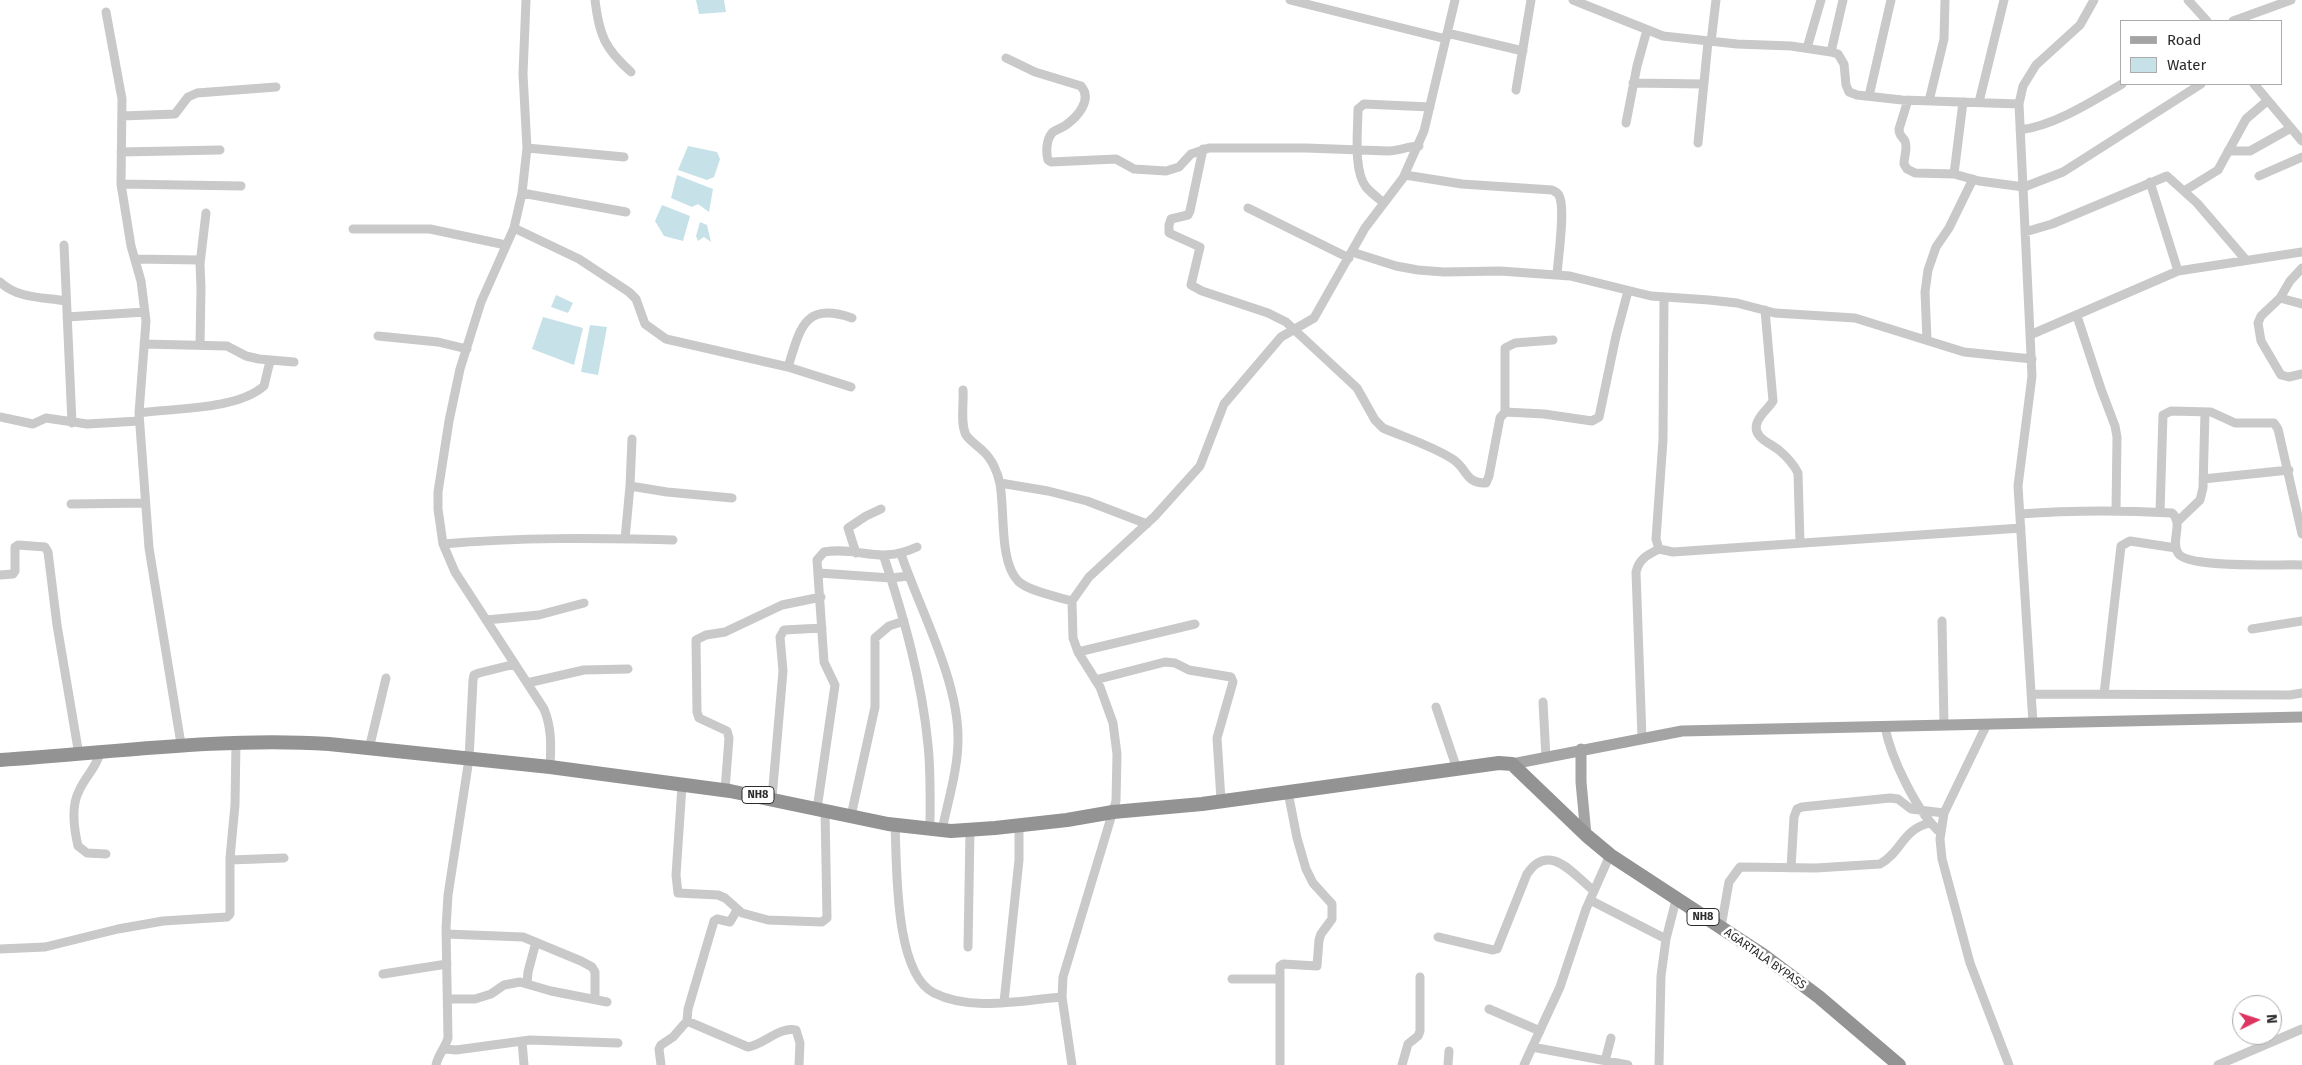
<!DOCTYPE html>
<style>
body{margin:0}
#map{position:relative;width:2302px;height:1065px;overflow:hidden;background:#fff;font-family:"Fira Sans",sans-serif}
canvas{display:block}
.legend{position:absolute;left:2120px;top:20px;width:162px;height:65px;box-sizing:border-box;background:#fff;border:1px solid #ababab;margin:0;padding:6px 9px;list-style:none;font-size:15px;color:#2c2c2c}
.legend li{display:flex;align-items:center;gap:10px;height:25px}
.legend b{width:25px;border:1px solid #ababab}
.north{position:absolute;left:2232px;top:995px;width:50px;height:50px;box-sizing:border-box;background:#fff;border:1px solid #ababab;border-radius:50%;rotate:86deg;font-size:14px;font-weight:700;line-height:20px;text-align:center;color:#2c2c2c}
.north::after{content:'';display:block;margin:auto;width:18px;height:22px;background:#dc3562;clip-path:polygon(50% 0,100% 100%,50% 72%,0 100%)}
</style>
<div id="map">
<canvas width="2302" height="1065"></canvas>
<ul class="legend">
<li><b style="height:6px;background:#a4a4a4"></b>Road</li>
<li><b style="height:14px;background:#c6e2e8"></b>Water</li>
</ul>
<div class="north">N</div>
</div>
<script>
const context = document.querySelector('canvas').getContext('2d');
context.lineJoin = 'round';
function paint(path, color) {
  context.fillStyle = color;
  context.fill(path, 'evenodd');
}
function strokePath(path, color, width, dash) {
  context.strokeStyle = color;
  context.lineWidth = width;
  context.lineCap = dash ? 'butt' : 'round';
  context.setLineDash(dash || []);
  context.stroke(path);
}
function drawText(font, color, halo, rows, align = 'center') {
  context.font = font + ' "Fira Sans",sans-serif';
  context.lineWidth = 5;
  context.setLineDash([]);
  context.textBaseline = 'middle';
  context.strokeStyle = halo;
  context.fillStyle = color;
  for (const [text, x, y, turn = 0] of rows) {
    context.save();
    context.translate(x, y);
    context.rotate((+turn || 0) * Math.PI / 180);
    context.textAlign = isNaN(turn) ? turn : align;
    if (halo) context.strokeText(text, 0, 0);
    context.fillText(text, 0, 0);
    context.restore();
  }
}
const water = new Path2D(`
 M696 0H724L726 12 699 14Z
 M688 146 717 152 720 159 714 177 707 180 678 170Z
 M677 175 713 189 709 212 698 204 692 207 671 198Z
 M662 205 690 216 683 241 664 236 655 221Z
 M700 222 707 225 711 242 704 237 698 241 696 236Z
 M556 295 573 303 568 313 551 307Z
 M543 317 583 328 574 365 532 349Z
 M590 325 607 327 598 375 581 372Z`);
const minor = new Path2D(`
 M526 0 523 74 527 148 522 193 514 228 481 302 460 369 449 421 438 492V509L443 544 455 572 544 709C552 728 551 747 550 767
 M595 0C599 35 605 49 631 72
 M1290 0 1446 39
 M1573 0 1663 36 1737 44 1791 46 1831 52 1838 54 1844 64 1846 85 1849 92 1857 95 1902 100 2019 104
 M2188 0 2207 21
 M106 12 122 99 121 184 131 246 141 281 146 321 139 413 149 548 181 744
 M2233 21 2291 0
 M1447 33 1523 51
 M1711 42 1716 0
 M1807 48 1821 0
 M1831 52 1843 0
 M1006 58 1035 72 1081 86C1093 100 1077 117 1066 125 1062 128 1055 130 1052 133 1046 140 1046 153 1048 160L1051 162 1116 159 1134 169 1166 171 1179 167 1191 154 1209 148H1306L1388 151C1399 151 1408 146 1419 146
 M1633 83 1703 84
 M2254 84 2302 141
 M1516 90 1531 0
 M1869 96 1891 0
 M1908 100 1899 129C1899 136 1902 136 1905 141 1908 149 1904 156 1904 164L1907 169 1915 173 1954 174 1979 181 2024 187 2063 172 2201 84
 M1929 101 1944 39 1945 0
 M1979 102 2004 0
 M122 116 175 114 188 97 197 93 276 87
 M1626 123 1637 66 1647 30
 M2020 130C2054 126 2093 101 2122 84
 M1698 143 1708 42
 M527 148 624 157
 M1203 149 1190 211 1188 215 1171 219 1169 225V233L1200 247 1191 285 1202 291 1268 313 1286 322 1357 388 1375 420 1383 428C1406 438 1433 446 1454 460 1467 469 1466 484 1486 483L1489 476 1500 418 1505 412 1544 414 1592 421 1599 417 1616 336 1628 291
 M2228 151H2250L2291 128
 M121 152 220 150
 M1954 174 1963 102
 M1405 175 1462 184 1552 190C1556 192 1559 193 1560 198 1565 213 1558 258 1557 275
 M2259 176 2302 157
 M2150 182 2178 271
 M121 184 241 186
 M2184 191 2218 170 2246 119 2267 101
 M522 193 626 212
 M1384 203C1378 198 1371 193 1366 187 1353 171 1358 129 1358 109L1364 104 1430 107
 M1248 208 1349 258
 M514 228 579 259 629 292 636 299 645 324 666 339 788 367 851 387
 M353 229H430L506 245
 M2025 232 2052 224 2167 176 2197 203 2246 260
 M64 245 72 423
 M1352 252 1396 266 1418 270 1444 272 1500 271 1570 276 1651 296 1709 300 1737 303 1775 313 1855 318 1964 352 2032 359
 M135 259 200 260
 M2302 268 2290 281 2280 298 2261 316 2258 323 2261 341 2281 375 2289 377 2302 374
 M0 282C18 299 43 297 66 301
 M1664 297 1663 440 1656 539 1659 549 1673 552 2021 528
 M2280 298 2302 304
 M1765 310 1773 401C1769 408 1760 414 1757 423 1752 438 1771 443 1780 451 1787 457 1794 465 1798 473L1800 543
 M2077 316 2101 389 2115 426 2117 437 2116 511
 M67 317 145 312
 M2030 335 2178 271 2302 252
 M378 336 438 342 467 349
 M1927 340 1925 292 1928 270 1936 247 1949 228 1973 179
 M144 344 227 346 246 356 259 359 294 362
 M200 345 201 288 200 264 206 213
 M788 367C800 329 804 301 852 318
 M963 390C964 403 960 424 966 435 970 441 978 446 983 451 992 459 998 473 1000 484 1005 511 999 561 1018 581 1028 591 1058 597 1072 601
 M1505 412V348L1515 343 1553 340
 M139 413C174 408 237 410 264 386L270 361
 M0 417 33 424 46 418 87 424 139 421
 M2203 479 2289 470
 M1000 483 1048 491 1087 501 1147 524
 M630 486 667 492 732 498
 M71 504 145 503
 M2160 512 2163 415 2171 411 2211 412 2235 423H2274L2278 429 2302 534
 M2020 514C2071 510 2121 510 2172 513 2184 523 2170 541 2178 553 2187 569 2281 564 2302 565
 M2177 522 2200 500 2203 488 2205 412
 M625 539 630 486 632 439
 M443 544C520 537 596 538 673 540
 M856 553 848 528 866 516 881 509
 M901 554C920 610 959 681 958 740 958 769 948 801 942 830
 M884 557C904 618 922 681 928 745 931 773 930 801 930 829
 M819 573 891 578 909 576
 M0 575 13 574 15 571V547L18 545 45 547 48 552 57 625 79 755
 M486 620 539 615 584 603
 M1942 621 1944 725
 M2252 629 2302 621
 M1078 652 1195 624
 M1095 680 1165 662 1175 663 1189 670 1231 677 1233 682 1217 738 1221 800
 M527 683 584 670 628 669
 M2031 694 2290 695 2302 693
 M2104 694 2121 546 2130 541 2176 548
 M1543 702 1546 758
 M1436 707 1457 769
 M2033 723 2018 486 2032 376 2019 104 2023 86 2036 65 2080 25 2094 0
 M1987 724 1944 813 1940 839 1942 859 1970 963 2009 1065
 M1885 727C1891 758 1917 813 1941 833
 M1642 738 1636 572C1639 559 1647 555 1659 549
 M369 749 386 678
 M100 753C96 768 85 777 79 791 71 806 74 829 78 846L87 853 106 854
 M682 786 676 875 678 893 718 895 725 898 742 913 768 920 822 922 827 918 825 810
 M725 790 729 738 727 731 699 718 697 712 696 640 706 635 725 632 782 605 821 597
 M772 798 783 671 780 637 784 630 822 628
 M817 809 835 685 824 662 817 560 824 552C860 546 878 565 917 547
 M851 816 875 707V638L889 626 904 621
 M895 825C897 865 894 973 934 993 972 1012 1022 1000 1062 997
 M230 860 284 858
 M1791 868 1794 817 1797 809 1802 807 1890 798 1898 799 1911 809 1944 813
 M1590 900 1666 939
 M737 910 730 922 717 919 714 921 688 1009 687 1021 748 1047C763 1045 780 1026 796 1030L800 1043 799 1065
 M1721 927 1729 882 1740 867 1816 868 1880 864C1901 853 1902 830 1929 823
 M446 934 523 937 581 961 592 967 595 972V999
 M1438 937 1493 950 1497 949 1527 874C1549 841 1573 874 1594 891
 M968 947 970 830
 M0 949 45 947 118 929 163 921 227 917 230 914V858L235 805 236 742
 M383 974 447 964
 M1232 979H1280
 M527 983 528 972 536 942
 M449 999H475L491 994 504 985 520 982 551 991 607 1002
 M1004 1002 1019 860V825
 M1489 1009 1540 1031
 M522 1041 524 1065
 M1532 1047 1628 1065
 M445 1049 456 1050 530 1040 618 1043
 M1605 1061 1611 1038
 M436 1065C438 1055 445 1048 448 1038L446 928 448 895 469 759 473 680 474 675 479 673 515 664
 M661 1065 659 1049 661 1045 673 1037 687 1021
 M1072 1065 1062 997 1063 977 1116 801 1117 754 1113 723 1100 687 1078 652 1073 638 1072 601 1089 577 1155 516 1200 466 1224 404 1281 337 1314 318 1365 228 1403 178 1424 131 1455 0
 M1280 1065V966L1283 964 1317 966 1319 940 1321 934 1332 919V904L1313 883 1306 869 1297 838 1288 792
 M1402 1065 1408 1044 1418 1036 1420 1031V977
 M1448 1065 1449 1051
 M1524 1065 1560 987 1586 909 1610 855
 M1659 1065 1661 976 1666 939 1676 900
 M2218 1065 2302 1029`);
const major = new Path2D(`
 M1581 749V782L1586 835
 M1512 764 1682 731 2302 717`);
const highway = new Path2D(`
 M0 760C110 753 219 737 329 744L550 767 730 791 888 824 951 831 995 828 1067 820 1113 812 1202 804 1499 763 1512 764 1586 835 1610 855 1763 955 1819 997 1899 1065`);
const shields = [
 [758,795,32],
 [1703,917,32]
];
const shieldNames = [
 ["NH8",758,795],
 ["NH8",1703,917]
];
const streetNames = [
 ["AGARTALA BYPASS",1765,959,35]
];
paint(water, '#c6e2e8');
strokePath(minor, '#c9c9c9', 9);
strokePath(major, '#a4a4a4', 11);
strokePath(highway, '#939393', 14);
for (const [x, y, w] of shields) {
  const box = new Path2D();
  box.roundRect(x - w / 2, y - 8.5, w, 17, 4);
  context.fillStyle = '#fff';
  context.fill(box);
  strokePath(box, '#2c2c2c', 1);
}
drawText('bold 11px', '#2c2c2c', null, shieldNames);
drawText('12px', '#2c2c2c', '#fff', streetNames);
</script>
